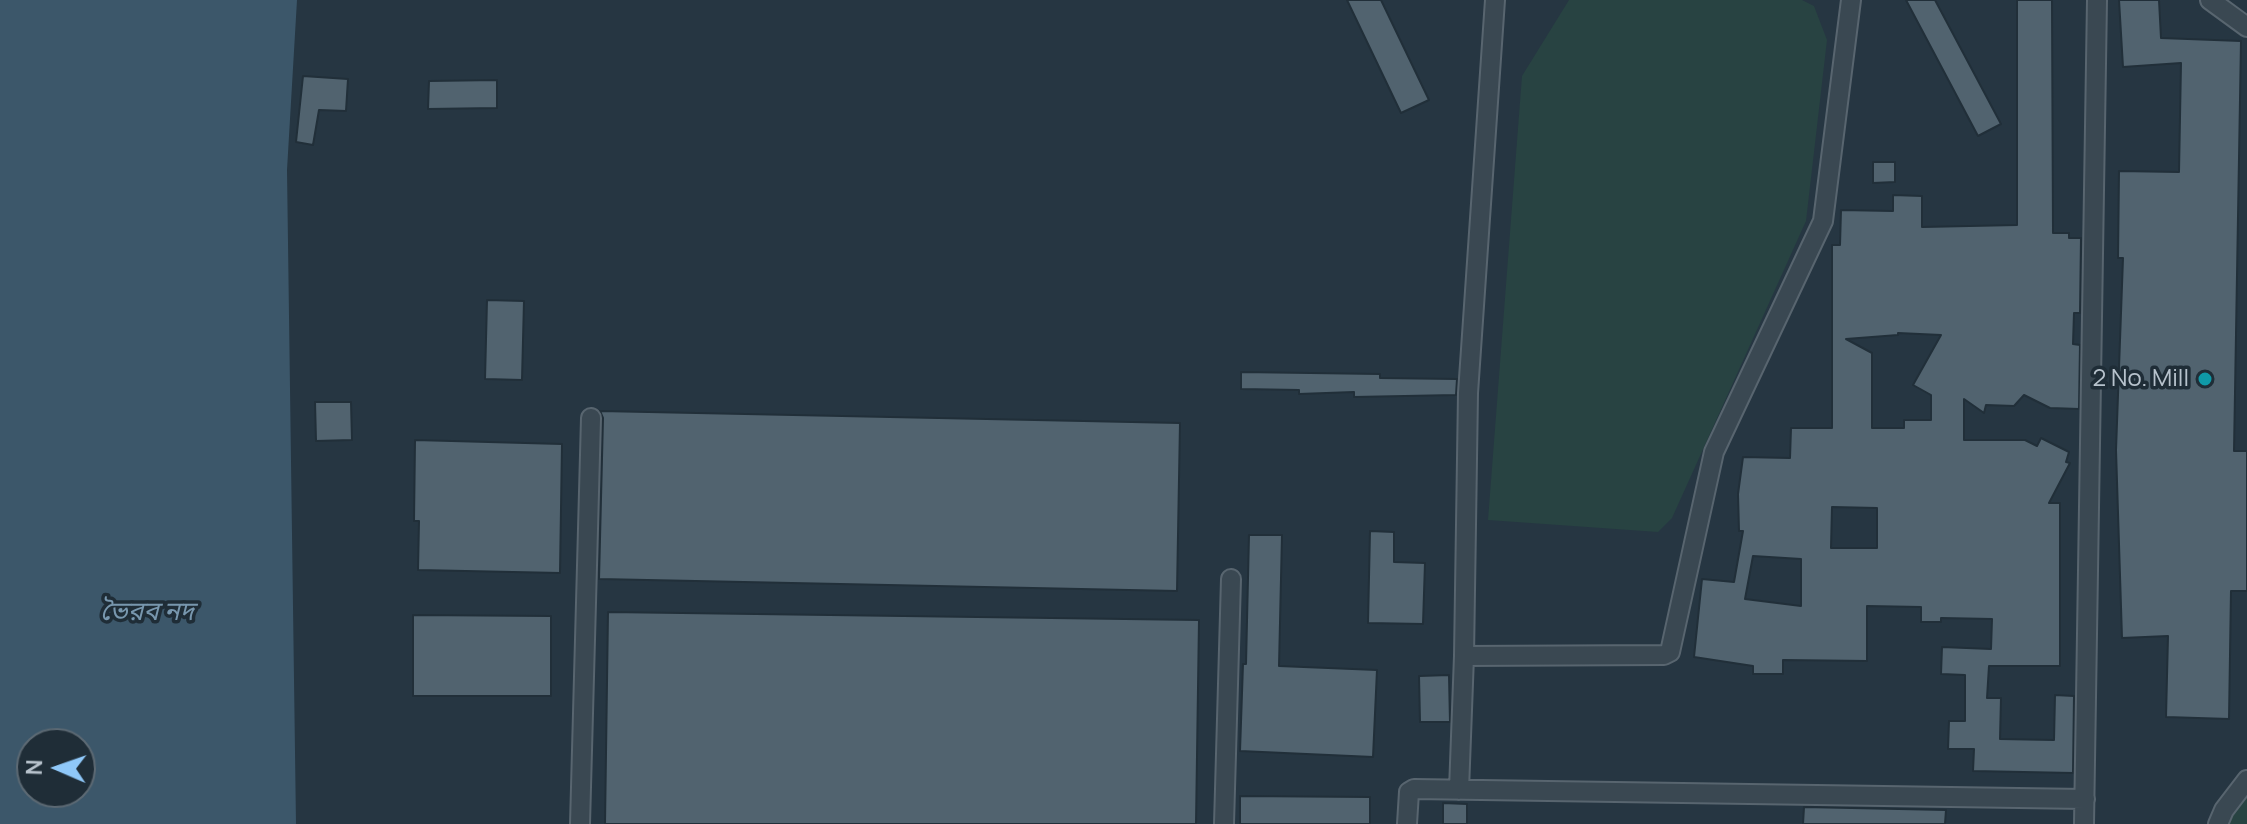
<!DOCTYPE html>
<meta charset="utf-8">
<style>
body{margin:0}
#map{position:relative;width:2247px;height:824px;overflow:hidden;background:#263642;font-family:Manrope,sans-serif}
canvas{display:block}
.north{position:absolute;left:16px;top:728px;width:80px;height:80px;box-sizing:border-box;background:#1f2d37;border:2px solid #5c6973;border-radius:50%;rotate:272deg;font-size:22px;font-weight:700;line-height:32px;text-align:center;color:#b7c2cc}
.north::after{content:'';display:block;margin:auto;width:28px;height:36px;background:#8fc8f9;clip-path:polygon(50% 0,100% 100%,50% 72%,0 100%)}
</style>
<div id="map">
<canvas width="2247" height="824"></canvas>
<div class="north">N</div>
</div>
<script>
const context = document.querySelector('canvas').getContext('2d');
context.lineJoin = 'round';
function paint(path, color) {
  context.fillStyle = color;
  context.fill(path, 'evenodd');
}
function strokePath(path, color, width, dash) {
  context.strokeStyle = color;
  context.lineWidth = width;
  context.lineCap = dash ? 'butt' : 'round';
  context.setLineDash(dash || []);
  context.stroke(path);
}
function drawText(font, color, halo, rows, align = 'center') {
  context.font = font + ' Manrope,"Noto Sans Bengali",sans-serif';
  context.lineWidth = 7;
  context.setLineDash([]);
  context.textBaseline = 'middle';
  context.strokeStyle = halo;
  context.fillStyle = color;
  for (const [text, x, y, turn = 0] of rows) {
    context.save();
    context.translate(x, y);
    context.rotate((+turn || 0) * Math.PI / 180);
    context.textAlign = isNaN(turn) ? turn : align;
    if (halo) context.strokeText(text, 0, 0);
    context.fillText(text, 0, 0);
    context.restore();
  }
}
const green = new Path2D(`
 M1569 0H1802L1814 6 1827 40 1806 221 1672 518 1658 532 1488 520 1522 76Z
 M2247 780V824H2218Z`);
const water = new Path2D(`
 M0 0H297L287 170 296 824H0ZM32 744H80V792H32Z`);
const building = new Path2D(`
 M1347 0H1381L1429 100 1401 113Z
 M1906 0H1935L2001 124 1978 136Z
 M2017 0H2052L2053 233H2069V238H2081L2080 313H2074L2073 344 2080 345 2079 409 2050 408 2024 395 2014 406 1986 405 1984 413 1964 399V440H2025L2037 446 2041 438 2069 452 2066 462 2070 463 2049 503H2060V666H1989L1987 698H2001L2000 739 2054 740 2055 695 2074 696 2073 773 1973 771 1974 749H1948L1949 721H1965V675L1941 674 1942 647 1991 649 1992 619 1941 618V622H1921V607L1867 606V661L1783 660V674H1753V666L1694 657 1702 579 1734 582 1743 531H1739L1738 494 1743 457 1790 458 1791 428H1832V245H1840L1841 210 1893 211V195L1922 196V227L2017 225ZM1898 333 1941 335 1913 385 1931 395V420H1904V428H1872V353L1846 339 1898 335ZM1832 507 1877 508V548H1831ZM1753 556 1801 559V606L1745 599Z
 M2119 0H2159L2161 38 2241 41 2234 451H2247V591H2231L2229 719 2166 717 2168 636 2122 638 2116 450 2123 258H2118L2119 171 2179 172 2181 63 2123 67Z
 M303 76 348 79 346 111 319 110 313 145 296 142Z
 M497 80V108L428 109 429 81Z
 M1873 162H1895V182L1873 183Z
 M487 300 524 301 522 380 485 379Z
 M1241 372 1380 374V378L1457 379 1456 395 1354 397V392L1299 394V390L1241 389Z
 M315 402H351L352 440 316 441Z
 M600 411 1180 423 1177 591 599 579 603 418Z
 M415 440 562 444 560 573 418 570 419 521H414Z
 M1370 531 1394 532V562L1425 563 1423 624 1368 623Z
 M1249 535H1282L1279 666 1377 670 1373 757 1240 751 1243 664H1246Z
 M608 612 1199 620 1196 824H605Z
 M413 615 551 616V696H413Z
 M1449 675 1450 722H1420L1419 676Z
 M1240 796 1370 797V824H1240Z
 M1443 803 1467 804V824H1443Z
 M1804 807 1946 810 1945 824H1803Z`);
const minor = new Path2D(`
 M2210 0 2247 27
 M1464 656 1468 393 1495 0
 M1459 790 1464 656 1664 655 1670 652 1714 452 1823 221 1851 0
 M580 824 591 418
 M1224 824 1231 579
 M1407 824 1409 792 1414 789 2085 799
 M2084 824 2097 0
 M2218 824 2224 810 2247 780`);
const markers = [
 [2205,379,8,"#0f9aa8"]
];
const poiNames = [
 ["2 No. Mill",2189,379]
];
const waterNames = [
 ["ভৈরব নদ",147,613]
];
paint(green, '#284342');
paint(water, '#3c576a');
paint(building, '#51636f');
strokePath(building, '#212f39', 2);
strokePath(minor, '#58656f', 22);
strokePath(minor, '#3a4852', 18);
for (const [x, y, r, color] of markers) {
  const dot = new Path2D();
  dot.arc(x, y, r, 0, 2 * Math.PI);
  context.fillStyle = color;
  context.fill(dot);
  strokePath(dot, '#1f2d37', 3);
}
drawText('24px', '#b7c2cc', '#1f2d37', poiNames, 'right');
drawText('italic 26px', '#7897ae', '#1f2d37', waterNames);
</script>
